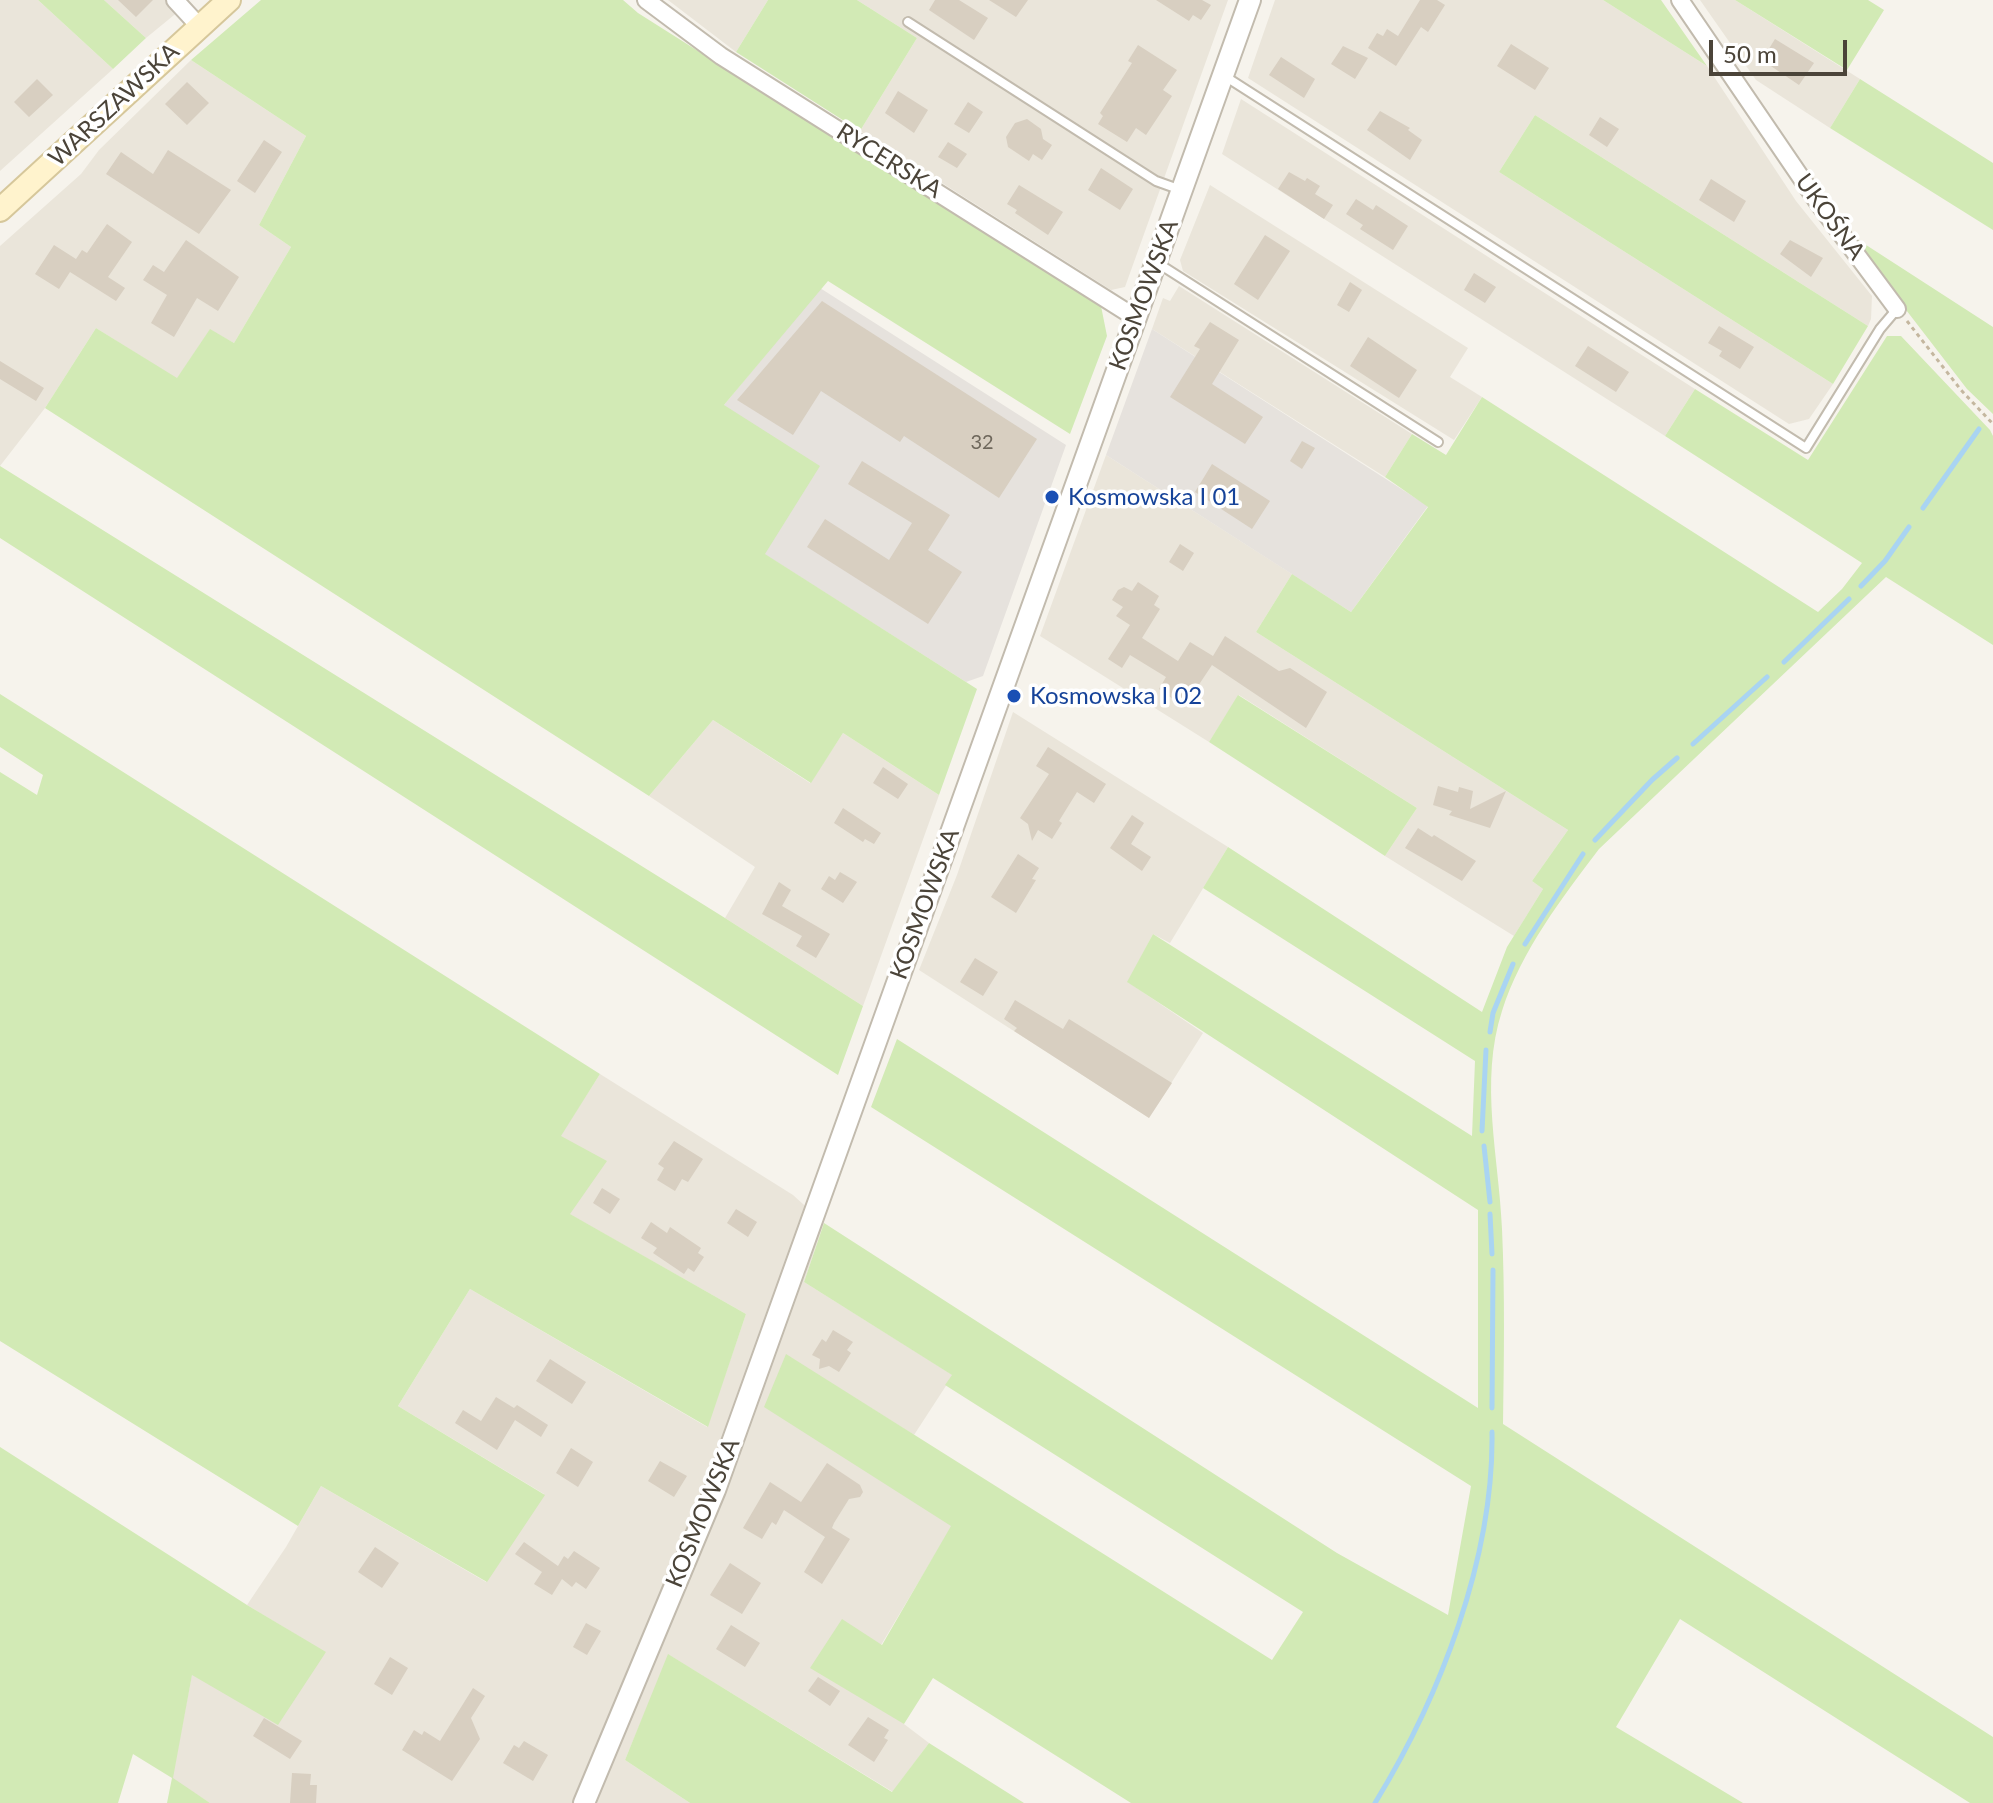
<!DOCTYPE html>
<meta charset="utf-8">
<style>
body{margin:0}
#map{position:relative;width:1993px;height:1803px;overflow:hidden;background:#f6f3ec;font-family:Lato,sans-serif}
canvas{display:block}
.scale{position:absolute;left:1709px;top:40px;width:138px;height:36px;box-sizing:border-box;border:4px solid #4b4439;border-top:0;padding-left:10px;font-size:24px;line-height:28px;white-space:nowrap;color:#4b4439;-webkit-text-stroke:6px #fff;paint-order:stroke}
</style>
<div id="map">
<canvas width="1993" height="1803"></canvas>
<div class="scale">50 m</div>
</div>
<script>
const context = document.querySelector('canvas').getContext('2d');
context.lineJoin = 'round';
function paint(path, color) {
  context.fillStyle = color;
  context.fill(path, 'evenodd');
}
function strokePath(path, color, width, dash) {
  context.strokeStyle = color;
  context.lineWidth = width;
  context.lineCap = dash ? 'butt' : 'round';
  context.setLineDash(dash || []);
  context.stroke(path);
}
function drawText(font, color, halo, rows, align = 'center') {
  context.font = font + ' Lato,sans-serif';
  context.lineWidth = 7;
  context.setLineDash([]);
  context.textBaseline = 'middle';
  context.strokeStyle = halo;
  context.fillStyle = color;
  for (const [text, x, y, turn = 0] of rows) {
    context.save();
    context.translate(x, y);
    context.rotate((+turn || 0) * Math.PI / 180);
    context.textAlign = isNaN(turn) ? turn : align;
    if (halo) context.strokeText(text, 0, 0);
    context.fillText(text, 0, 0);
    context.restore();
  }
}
const residential = new Path2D(`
 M0 0H38L113 69 0 171Z
 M104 0H167L179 11 146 38Z
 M668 0H768L736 52Z
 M857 0H1228L1125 287 1111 290 860 131 917 38Z
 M1275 0H1603L1707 66 1796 201 1872 296 1871 319 1868 326 1535 115 1499 172 1833 384 1809 419 1789 424 1248 78Z
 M1700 0H1735L1860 79 1830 128 1756 80Z
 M191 60 306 136 259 225 291 247 234 343 210 330 177 379 96 328 45 408 0 466V246L81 174 99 150Z
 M1241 99 1695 389 1665 436 1222 154Z
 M1210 185 1468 348 1450 377 1482 397 1454 440 1183 271 1180 260Z
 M1179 286 1412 434 1385 477 1152 329 1163 298 1170 301Z
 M1106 455 1292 574 1256 632 1568 830 1532 881 1543 889 1514 936 1385 856 1417 808 1239 695 1209 742 1040 636Z
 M1013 712 1228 847 1170 943 1153 934 1128 982 1203 1033 1149 1118 919 970 957 875Z
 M713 720 810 783 843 733 939 795 863 1006 725 918 755 867 649 796Z
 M600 1074 793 1195 824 1223 804 1282 953 1375 914 1435 786 1355 952 1526 881 1645 904 1724 929 1743 893 1792 669 1655 625 1760 690 1803H210L172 1779 192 1674 326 1653 247 1605 286 1547 321 1486 486 1582 544 1494 398 1406 470 1289 707 1427 746 1314 569 1214 560 1136Z`);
const industrial = new Path2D(`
 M820 288 1066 445 983 676 966 682 764 554 724 405Z
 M1152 329 1428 506 1351 612 1106 455Z`);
const green = new Path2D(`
 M38 0H104L146 38 113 69Z
 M261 0H623L638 13 1101 306 1107 336 1070 434 828 281 724 405 820 466 765 554 977 689 939 795 843 733 811 783 713 720 649 796 45 408 96 328 177 378 210 329 234 343 291 247 259 225 306 136 191 60Z
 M768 0H857L917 38 860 131 736 52Z
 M1603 0H1661L1707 66Z
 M1735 0H1868L1884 10 1847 70Z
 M1860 79 1993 163V230L1830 128Z
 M1535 115 1868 326 1833 384 1499 172Z
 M1846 232 1993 327V414L1967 389Z
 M1887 336H1901L1990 430 1993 436V645L1886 577 1599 849C1562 898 1521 951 1502 1011 1479 1082 1499 1157 1502 1229 1505 1294 1504 1359 1503 1424L1993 1737V1803H1970L1680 1619 1616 1727 1743 1803H1131L933 1678 904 1724 810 1668 842 1619 882 1645 951 1526 764 1407 786 1354 1272 1660 1303 1612 945 1385 952 1375 804 1282 824 1223 1337 1553 1448 1615 1471 1486 871 1107 897 1039 1478 1408V1210L1127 982 1153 934 1472 1136 1475 1061 1203 888 1228 847 1482 1012 1507 947 1543 889 1532 881 1568 830 1256 632 1292 574 1351 612 1428 507 1385 477 1412 434 1446 455 1482 397 1818 612 1842 589 1862 563 1665 436 1695 389 1808 460Z
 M0 466 725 918 863 1006 838 1075 0 538Z
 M0 694 600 1074 561 1136 607 1161 570 1214 746 1314 708 1427 470 1289 398 1406 545 1495 487 1582 321 1486 298 1526 0 1341V772L37 795 43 775 0 747Z
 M1238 695 1417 808 1385 856 1209 742Z
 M0 1447 247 1605 326 1652 278 1725 192 1675 173 1778 210 1803H167L172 1778 133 1754 118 1803H0Z
 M668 1654 892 1792 929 1743 1024 1803H690L625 1760Z`);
const stream = new Path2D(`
 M1923 508 1979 429
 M1861 586 1885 561 1909 527
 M1784 662 1849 599
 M1693 744 1767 677
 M1595 840 1652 780 1677 758
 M1525 944 1583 854
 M1490 1032 1493 1013 1513 964
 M1482 1131 1486 1050
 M1484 1146 1490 1202
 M1490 1214 1492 1254
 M1492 1408 1493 1270
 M1375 1803C1440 1697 1494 1558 1492 1432`);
const building = new Path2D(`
 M118 0H153L136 17Z
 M935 0H959L988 18 974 40 929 10Z
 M989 0H1028L1016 17Z
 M1156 0H1202L1211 5 1201 20 1193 15 1189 21Z
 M1420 0H1437L1445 5 1428 32 1421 27 1396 66 1368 48 1377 33 1383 36 1387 29 1398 36Z
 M1775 39 1814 63 1799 85 1762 60Z
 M1511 44 1549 68 1535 90 1497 66Z
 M1138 45 1177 70 1163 90 1172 96 1146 135 1136 128 1127 142 1098 124 1103 116 1100 113 1132 63 1128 61Z
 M1343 46 1368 58 1355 79 1331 64Z
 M1281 57 1315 79 1304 98 1269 75Z
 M37 79 53 95 29 117 14 102Z
 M187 82 209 103 187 125 165 104Z
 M898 91 928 110 914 133 885 113Z
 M968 102 983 112 969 133 954 124Z
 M1380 111 1410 128 1408 130 1422 140 1410 160 1367 130Z
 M1600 117 1619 129 1607 147 1589 135Z
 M1027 119 1041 129 1043 139 1052 145 1042 160 1033 154 1029 161 1008 147 1006 137 1015 123Z
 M264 140 282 152 255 193 237 181Z
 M948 142 967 154 957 168 938 157Z
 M168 150 231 190 199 234 106 174 121 152 153 174Z
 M1101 168 1133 189 1120 210 1088 190Z
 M1289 172 1305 181 1307 178 1320 186 1315 194 1333 205 1324 219 1278 189Z
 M1711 179 1746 201 1734 222 1699 200Z
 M1019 185 1063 212 1048 235 1015 213 1017 210 1007 204Z
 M1356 199 1373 210 1376 205 1408 226 1393 250 1360 229 1363 225 1346 214Z
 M107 224 132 242 108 277 125 288 116 301 70 272 59 289 35 274 54 245 76 259 82 250 87 253Z
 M1265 235 1290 251 1258 300 1234 284Z
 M186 240 239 277 218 311 197 298 174 337 151 323 167 295 143 280 153 265 164 272Z
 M1790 240 1823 258 1811 277 1780 254Z
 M1474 273 1496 287 1485 303 1464 290Z
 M1350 282 1362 290 1349 312 1337 305Z
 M822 301 1037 439 999 498 904 436 900 442 821 391 793 435 737 400Z
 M1210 322 1239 340 1212 384 1263 417 1245 444 1170 397 1200 349 1194 346Z
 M1719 326 1754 347 1740 369 1719 356 1722 351 1708 343Z
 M1368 337 1417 370 1399 398 1350 366Z
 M1588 346 1629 372 1616 392 1575 366Z
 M0 361 44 388 36 401 0 379Z
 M1302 441 1315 448 1302 469 1290 461Z
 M862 461 950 515 928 550 962 572 928 624 807 547 825 519 889 560 912 523 848 484Z
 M1212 464 1270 501 1252 529 1195 492Z
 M1180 544 1194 553 1183 571 1169 562Z
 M1138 582 1159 596 1154 605 1160 609 1142 638 1178 661 1190 642 1213 656 1225 636 1279 671 1290 668 1327 692 1306 728 1212 665 1184 707 1159 689 1166 677 1130 655 1122 668 1108 659 1130 625 1116 616 1123 607 1112 600 1118 590 1124 587 1132 591Z
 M1048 747 1106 784 1094 803 1077 792 1059 821 1062 823 1052 839 1038 830 1032 841 1028 824 1020 818 1049 774 1036 766Z
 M883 767 908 784 898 799 873 783Z
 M1438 786 1458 792 1459 787 1473 791 1470 809 1506 791 1490 828 1449 815 1452 811 1433 805Z
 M843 808 881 833 874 844 865 839 863 842 834 823Z
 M1132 815 1144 823 1131 844 1151 857 1142 871 1110 848Z
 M1418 828 1432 837 1434 835 1476 861 1462 881 1405 848Z
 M1018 854 1039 868 1032 879 1036 880 1016 913 991 897Z
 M840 872 857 882 843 903 821 889 829 876 835 880Z
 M779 882 791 890 782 906 830 934 816 958 796 946 802 936 762 914Z
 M975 958 998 972 983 996 960 982Z
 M1015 1000 1063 1029 1069 1019 1172 1083 1149 1118 1014 1031 1017 1028 1004 1019Z
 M674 1141 703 1159 688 1182 682 1179 675 1191 657 1180 664 1168 658 1164Z
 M602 1188 620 1199 610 1214 593 1203Z
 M736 1209 757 1222 748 1237 727 1223Z
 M651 1222 667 1233 670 1227 701 1248 698 1253 704 1257 694 1272 688 1268 684 1274 653 1253 657 1248 641 1238Z
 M833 1330 853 1342 847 1350 851 1353 839 1372 829 1366 819 1369 820 1359 812 1355 822 1339 826 1342Z
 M550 1359 586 1382 572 1404 536 1381Z
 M496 1397 514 1408 517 1405 548 1425 541 1437 515 1420 497 1450 455 1423 463 1410 481 1421Z
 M571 1448 593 1462 578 1487 556 1473Z
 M660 1461 687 1476 674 1497 648 1481Z
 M827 1463 860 1485 863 1492 860 1497 849 1499 834 1523 832 1528 850 1539 822 1584 804 1572 825 1537 784 1510 776 1525 772 1522 762 1539 743 1528 770 1482 801 1502Z
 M524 1542 558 1566 564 1556 568 1559 574 1551 600 1568 586 1589 576 1582 572 1587 562 1579 552 1595 534 1584 542 1572 515 1554Z
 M375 1547 399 1563 382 1588 358 1572Z
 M730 1563 761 1583 742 1614 710 1595Z
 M586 1623 601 1631 587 1655 573 1647Z
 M731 1625 760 1643 745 1667 716 1649Z
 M390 1657 408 1668 392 1695 374 1684Z
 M818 1677 840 1691 830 1706 808 1691Z
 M473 1688 485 1696 471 1718 480 1739 452 1781 402 1750 414 1730 422 1735 424 1731 440 1741Z
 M868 1717 889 1730 884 1738 888 1740 874 1762 848 1745Z
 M264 1718 302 1741 290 1759 253 1736Z
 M524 1741 548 1755 533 1781 503 1763 514 1745 519 1748Z
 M292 1773 311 1774 310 1785H317L316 1803H290Z`);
const path = new Path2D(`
 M1907 321 1961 390 1993 424`);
const service = new Path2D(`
 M908 22 1156 181 1181 190
 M1223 75 1806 448 1880 329 1897 309
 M1156 262 1438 442`);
const minor = new Path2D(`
 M175 0 199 26
 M646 0 721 56 1136 318
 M1680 0 1819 204 1897 309`);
const tertiary = new Path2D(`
 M584 1803 715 1490 1250 0`);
const secondary = new Path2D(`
 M0 210 229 0`);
const markers = [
 [1052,497,8,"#1a4fb4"],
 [1014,696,8,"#1a4fb4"]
];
const numberNames = [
 ["32",982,443]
];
const streetNames = [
 ["WARSZAWSKA",114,105,-43],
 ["RYCERSKA",889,161,32],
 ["UKOŚNA",1830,217,54],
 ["KOSMOWSKA",1144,295,-70],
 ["KOSMOWSKA",925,904,-70],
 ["KOSMOWSKA",703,1513,-68]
];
const transitNames = [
 ["Kosmowska I 01",1068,497],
 ["Kosmowska I 02",1030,696]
];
paint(residential, '#eae5da');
paint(industrial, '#e6e2dd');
paint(green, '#d2eab5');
strokePath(stream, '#a9d4f2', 5);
paint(building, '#d8cfc1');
strokePath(service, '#c2bbae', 12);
strokePath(minor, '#c2bbae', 20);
strokePath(tertiary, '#c2bbae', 24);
strokePath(secondary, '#d6c79b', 26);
strokePath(path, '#c4b79f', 3, [4, 4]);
strokePath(service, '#fff', 8);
strokePath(minor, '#fff', 16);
strokePath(tertiary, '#fff', 20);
strokePath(secondary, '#fff3cd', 22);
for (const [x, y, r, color] of markers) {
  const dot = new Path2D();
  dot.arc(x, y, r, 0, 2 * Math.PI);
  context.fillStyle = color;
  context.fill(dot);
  strokePath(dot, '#fff', 3);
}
drawText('20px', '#6e675b', null, numberNames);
drawText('24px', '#4b4439', '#fff', streetNames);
drawText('24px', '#164399', '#fff', transitNames, 'left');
</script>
